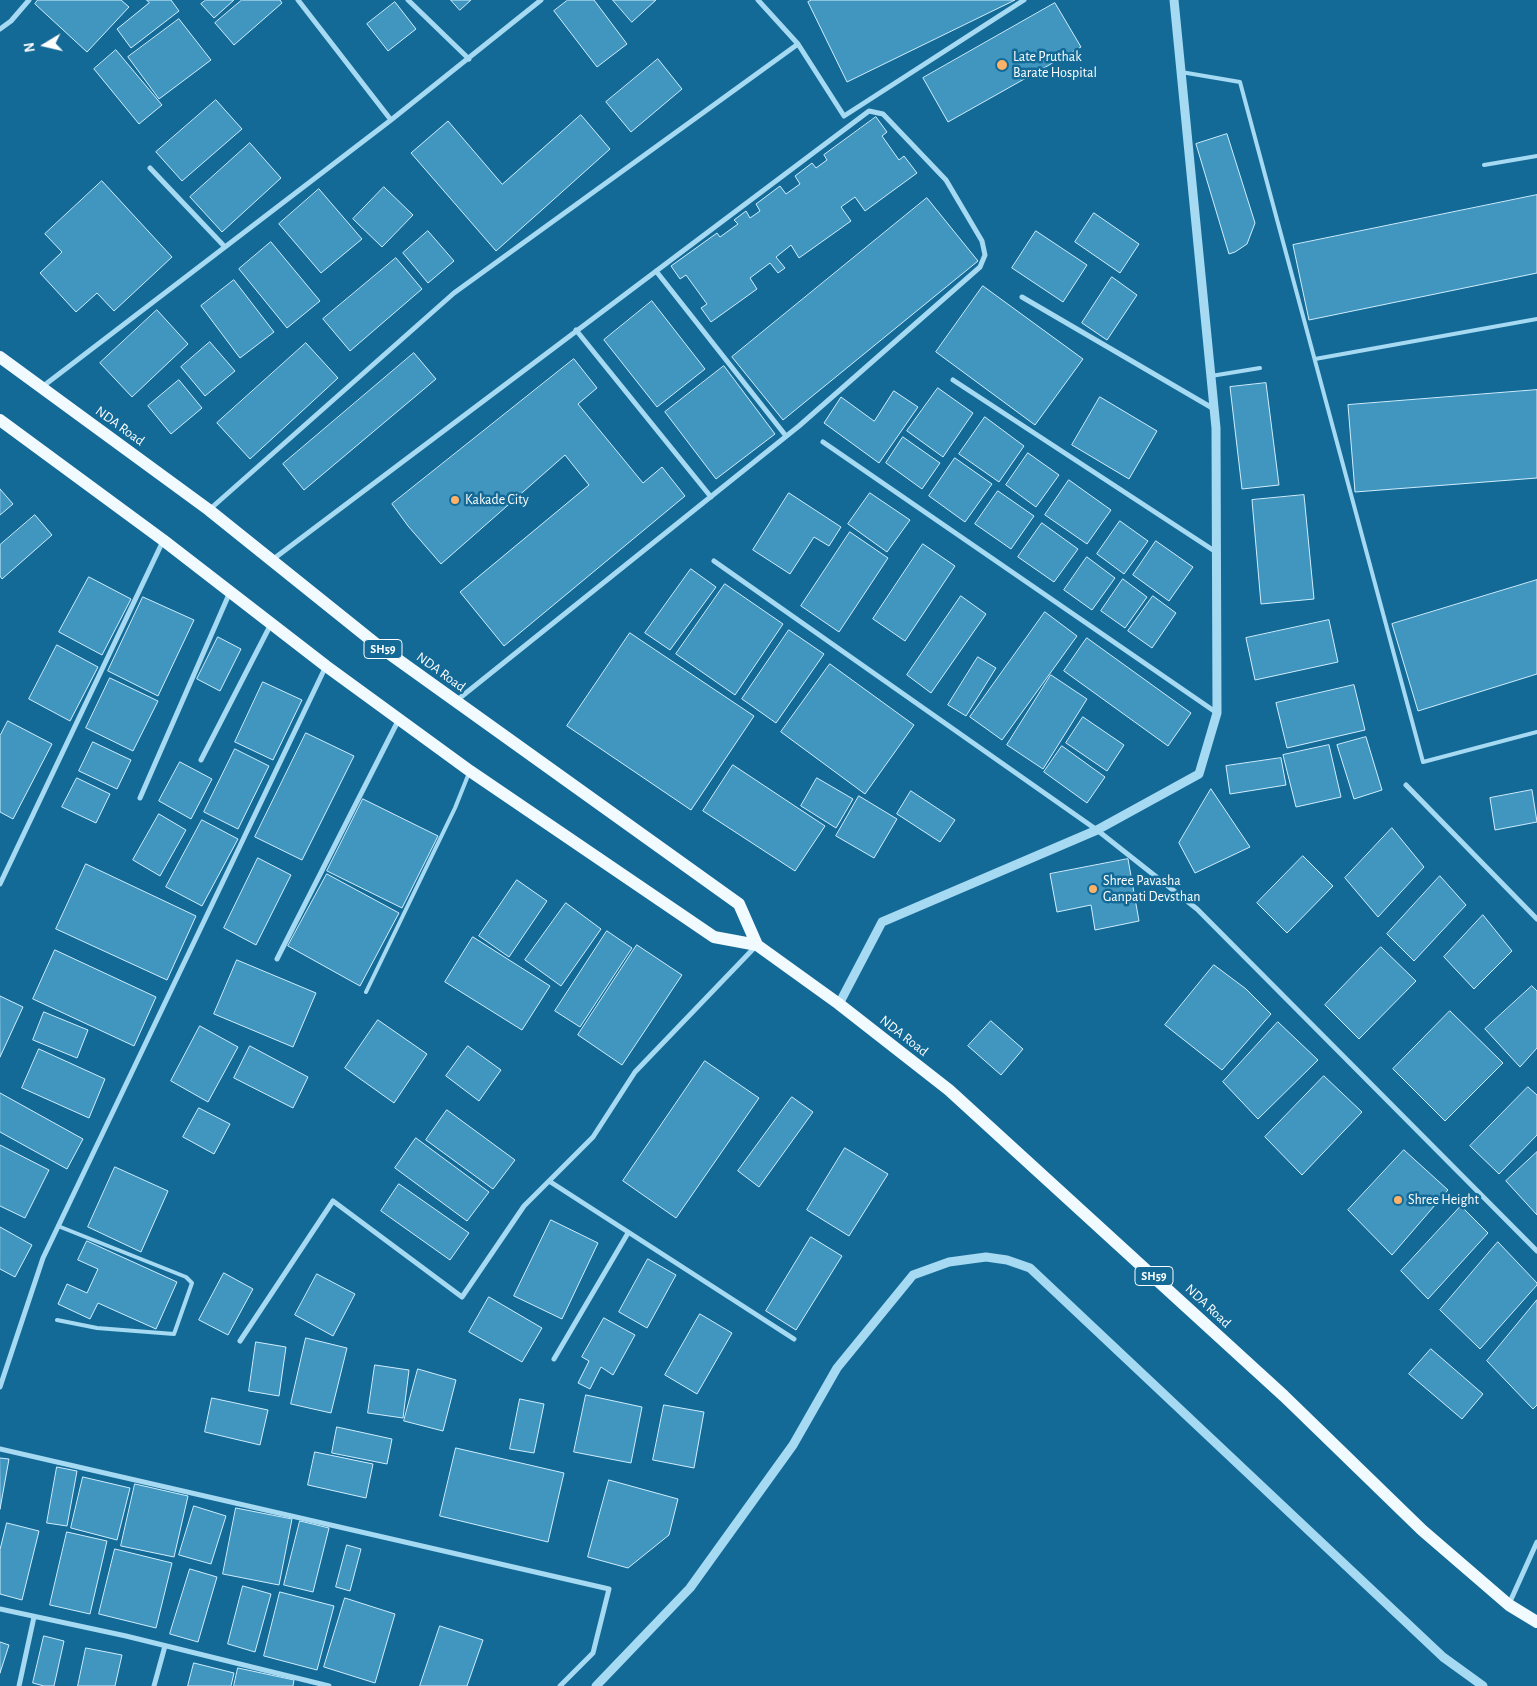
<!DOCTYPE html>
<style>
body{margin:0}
#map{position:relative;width:1537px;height:1686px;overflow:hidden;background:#146a97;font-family:"Alegreya Sans",sans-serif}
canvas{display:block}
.north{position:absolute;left:20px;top:20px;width:50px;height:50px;-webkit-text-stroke:4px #146a97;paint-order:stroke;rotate:261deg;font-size:14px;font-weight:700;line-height:20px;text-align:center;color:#fff}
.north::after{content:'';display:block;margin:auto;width:18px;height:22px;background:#fff;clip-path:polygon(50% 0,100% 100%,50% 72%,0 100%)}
</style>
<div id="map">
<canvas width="1537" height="1686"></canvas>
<div class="north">N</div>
</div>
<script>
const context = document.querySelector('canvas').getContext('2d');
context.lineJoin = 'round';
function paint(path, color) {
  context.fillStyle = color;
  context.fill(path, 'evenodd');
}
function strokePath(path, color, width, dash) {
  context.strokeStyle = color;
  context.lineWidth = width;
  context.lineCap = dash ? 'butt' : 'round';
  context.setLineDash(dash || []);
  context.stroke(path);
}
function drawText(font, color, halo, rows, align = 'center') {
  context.font = font + ' "Alegreya Sans",sans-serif';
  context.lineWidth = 5;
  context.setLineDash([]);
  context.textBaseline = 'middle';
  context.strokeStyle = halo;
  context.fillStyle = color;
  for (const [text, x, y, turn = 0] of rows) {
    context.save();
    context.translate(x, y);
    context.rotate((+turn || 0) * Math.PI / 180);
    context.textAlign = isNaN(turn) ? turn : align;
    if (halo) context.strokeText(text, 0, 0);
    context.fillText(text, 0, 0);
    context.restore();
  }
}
const building = new Path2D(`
 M38 0H121L129 7 87 52 35 4Z
 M147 0H171L179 11 131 48 117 29 149 3Z
 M206 0H234L214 18 201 4Z
 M242 0H280L282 3 234 45 215 23Z
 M451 0H471L460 10Z
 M568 0H594L627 44 597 67 554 11Z
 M613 0H656L632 22Z
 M812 0H1015L847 82 808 2Z
 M395 2 416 29 388 51 367 24Z
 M1055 3 1081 47 948 122 923 78Z
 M179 19 211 60 159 99 128 57Z
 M116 50 162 105 139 124 94 69Z
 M658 59 682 89 631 132 606 102Z
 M216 100 242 129 182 181 156 152Z
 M581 115 610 149 496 251 411 153 448 121 502 184Z
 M876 117 887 132 882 136 899 160 904 156 917 173 865 211 855 197 841 207 851 221 799 258 791 245 776 257 785 268 778 273 770 263 750 278 757 289 711 322 701 308 707 304 686 275 680 279 671 266 717 233 720 237 738 224 734 220 746 211 750 218 760 211 756 204 780 186 786 194 800 184 795 176 812 163 816 168 827 160 824 155Z
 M1227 134 1255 223 1247 244 1235 252 1229 254 1196 144Z
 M250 143 281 178 222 232 190 197Z
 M102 181 172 257 114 311 97 293 76 312 40 273 62 252 45 234Z
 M384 187 413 215 382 247 353 219Z
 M319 189 362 239 321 273 279 224Z
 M1537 195V273L1309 320 1293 245Z
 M927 198 978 261 783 420 732 357Z
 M1094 213 1139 244 1120 273 1075 242Z
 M428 231 454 261 428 283 403 253Z
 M1036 231 1087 265 1063 302 1012 268Z
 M271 242 320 301 287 328 239 269Z
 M396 258 422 289 350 351 323 319Z
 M1112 277 1137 295 1107 340 1082 323Z
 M234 280 274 332 240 358 201 306Z
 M983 286 1083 359 1035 425 936 352Z
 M652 301 705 369 657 407 604 340Z
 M157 310 188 344 132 397 100 363Z
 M210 342 235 371 205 396 181 367Z
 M306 343 338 378 250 459 217 423Z
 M414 353 436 379 304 490 283 464Z
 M574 359 597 388 578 404 643 483 662 467 685 496 504 646 460 592 589 485 565 455 441 564 408 526 392 504Z
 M724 366 775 434 716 479 665 412Z
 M179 380 202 408 171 434 148 406Z
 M1266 383 1279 485 1242 489 1230 387Z
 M938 388 973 413 943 457 907 431Z
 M1537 390V478L1355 492 1348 405Z
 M894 391 918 407 879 463 824 423 841 397 874 421Z
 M1100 397 1157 431 1129 479 1072 445Z
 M985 417 1024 446 999 482 959 454Z
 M903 437 940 463 922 489 886 463Z
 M1028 453 1059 475 1036 507 1006 485Z
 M955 458 992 484 965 522 929 496Z
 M1069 480 1111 510 1087 544 1045 515Z
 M0 489 13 504 0 515Z
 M998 491 1034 516 1011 549 975 524Z
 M789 493 841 527 829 546 814 537 790 574 753 550Z
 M870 493 910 520 887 552 848 524Z
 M1304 495 1314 599 1261 604 1252 500Z
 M35 515 52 535 2 579 0 576V545Z
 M1120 521 1148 541 1124 574 1097 554Z
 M1042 523 1078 549 1054 582 1018 557Z
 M850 532 888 558 839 632 801 606Z
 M1156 541 1193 567 1169 601 1133 575Z
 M923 544 955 566 905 641 873 619Z
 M1087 557 1115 578 1092 610 1064 590Z
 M691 569 716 587 670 650 645 633Z
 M89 577 131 599 102 655 59 632Z
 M1123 579 1147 597 1125 628 1101 611Z
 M1537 580V674L1418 711 1392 624Z
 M725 584 783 624 735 695 676 654Z
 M961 596 986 614 931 693 907 675Z
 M1153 596 1176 613 1152 648 1128 631Z
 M143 597 194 620 158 696 108 671Z
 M1045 612 1077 636 1002 740 970 717Z
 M1329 620 1338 662 1255 680 1246 638Z
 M789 630 824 654 776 723 742 699Z
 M630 633 754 716 691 810 567 726Z
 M218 637 241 649 220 691 197 679Z
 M1087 638 1191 713 1168 746 1064 671Z
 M57 645 98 667 70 721 29 699Z
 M978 657 996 668 966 716 948 705Z
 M830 664 914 725 865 794 781 732Z
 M1051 675 1087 699 1043 769 1007 745Z
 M110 678 158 701 133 751 86 728Z
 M263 682 302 700 273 760 235 742Z
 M1354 685 1365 730 1287 748 1276 703Z
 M1083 717 1124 745 1107 771 1066 743Z
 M8 721 52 744 13 819 0 812V736Z
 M306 733 354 756 302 860 255 837Z
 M1366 737 1382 790 1354 799 1337 745Z
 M93 742 131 760 117 789 79 771Z
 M1329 745 1341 797 1296 807 1283 755Z
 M1062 746 1105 777 1087 803 1044 772Z
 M235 749 269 766 238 829 204 812Z
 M1281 758 1286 785 1230 794 1226 766Z
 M180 762 212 779 191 819 159 801Z
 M733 765 825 826 795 871 703 811Z
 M77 778 110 794 96 823 62 807Z
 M817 778 853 799 836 828 801 806Z
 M1211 789 1250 847 1195 873 1179 843Z
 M1532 790 1537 822 1495 830 1490 798Z
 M911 791 955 820 940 842 897 814Z
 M859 796 897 819 874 858 836 836Z
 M363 799 438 836 402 908 327 871Z
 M159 814 186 830 160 876 133 860Z
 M202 820 238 839 202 906 166 887Z
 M1392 828 1424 867 1378 917 1345 878Z
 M1303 856 1333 886 1287 933 1257 903Z
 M258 858 291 875 256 945 224 928Z
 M1128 859 1139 921 1095 930 1091 905 1057 912 1050 874Z
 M86 864 196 916 167 980 56 929Z
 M327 874 399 913 360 986 288 946Z
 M1440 876 1466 905 1414 961 1387 934Z
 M517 880 547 901 509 957 479 936Z
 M566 903 601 929 561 986 525 960Z
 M1483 915 1512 951 1474 989 1444 957Z
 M607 931 632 948 580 1027 555 1011Z
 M473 937 550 986 522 1030 445 982Z
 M637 945 682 975 622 1065 578 1035Z
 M1381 947 1416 981 1359 1039 1325 1005Z
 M55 950 156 997 134 1046 33 999Z
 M237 960 316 993 293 1047 214 1014Z
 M1214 965 1246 989 1271 1014 1222 1070 1165 1025Z
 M1532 986 1537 991V1048L1520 1067 1485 1029Z
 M0 996 23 1007 0 1057Z
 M1450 1011 1503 1063 1445 1121 1393 1069Z
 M44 1012 88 1030 77 1058 33 1040Z
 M378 1020 427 1054 394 1103 345 1068Z
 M991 1021 1023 1049 1001 1075 968 1046Z
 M1278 1022 1318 1060 1258 1119 1223 1082Z
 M200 1026 238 1047 208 1102 171 1081Z
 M250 1046 308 1077 293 1108 234 1078Z
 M468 1046 501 1070 479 1101 446 1076Z
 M39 1049 105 1079 89 1118 22 1088Z
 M705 1061 759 1098 676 1218 623 1181Z
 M1324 1076 1362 1112 1302 1175 1265 1137Z
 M1528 1087 1537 1095V1135L1499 1174 1470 1146Z
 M0 1093 83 1139 67 1169 0 1132Z
 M792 1097 813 1112 759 1187 738 1171Z
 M199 1108 230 1124 214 1154 183 1137Z
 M447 1110 515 1160 493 1189 426 1140Z
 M416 1138 489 1192 467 1221 395 1168Z
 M0 1145 49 1170 25 1218 0 1206Z
 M845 1148 888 1174 849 1236 807 1210Z
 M1404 1150 1448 1190 1392 1255 1348 1210Z
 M1537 1152V1215L1506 1181Z
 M115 1167 168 1191 141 1252 88 1227Z
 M399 1184 469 1233 450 1260 381 1211Z
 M1461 1206 1488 1233 1428 1299 1401 1271Z
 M551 1220 598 1243 562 1319 514 1296Z
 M0 1227 32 1245 15 1277 0 1269Z
 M811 1237 842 1256 796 1330 766 1311Z
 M87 1241 177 1282 156 1329 98 1303 90 1319 58 1304 67 1284 87 1293 98 1269 78 1260Z
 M1498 1242 1537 1283V1285L1480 1349 1440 1310Z
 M648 1259 676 1275 647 1328 619 1312Z
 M224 1273 253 1289 228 1335 199 1320Z
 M317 1274 355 1294 333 1336 295 1315Z
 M489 1297 542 1328 522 1362 469 1332Z
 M1537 1300V1405L1533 1409 1487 1361Z
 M700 1314 732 1333 697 1394 665 1375Z
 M604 1318 635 1335 613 1375 601 1367 590 1389 578 1383 589 1361 582 1357Z
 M306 1338 347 1348 331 1413 291 1404Z
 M256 1342 286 1347 279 1396 249 1391Z
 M1431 1349 1483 1394 1462 1419 1409 1374Z
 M375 1365 409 1370 403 1418 368 1413Z
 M418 1369 456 1380 443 1431 404 1421Z
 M586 1395 642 1407 631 1463 574 1452Z
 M212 1398 268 1410 260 1445 205 1432Z
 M520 1399 544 1404 534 1453 510 1449Z
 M664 1405 704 1412 694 1468 653 1460Z
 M337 1427 392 1439 387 1464 332 1453Z
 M456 1448 564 1473 548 1542 440 1516Z
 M315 1452 373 1464 366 1498 308 1485Z
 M0 1458 9 1459 0 1509Z
 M57 1467 77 1471 67 1526 47 1523Z
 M83 1477 130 1488 117 1540 71 1528Z
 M609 1480 678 1499 669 1535 628 1568 588 1557Z
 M135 1484 188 1496 174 1557 121 1546Z
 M194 1506 226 1516 211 1564 179 1555Z
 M236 1508 292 1519 279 1585 223 1574Z
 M300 1521 329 1528 313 1592 284 1585Z
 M7 1523 39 1531 22 1600 0 1594V1550Z
 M67 1532 107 1541 90 1614 50 1605Z
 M347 1545 361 1549 350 1591 336 1587Z
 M115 1549 172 1563 156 1628 99 1614Z
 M190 1569 217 1577 198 1642 170 1634Z
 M243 1586 271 1594 255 1652 228 1644Z
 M280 1592 334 1606 317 1670 264 1656Z
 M345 1598 395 1614 375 1683 324 1667Z
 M440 1626 483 1640 467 1686H420Z
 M44 1636 64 1641 54 1686H44L33 1683Z
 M0 1642 9 1645 0 1673Z
 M86 1648 122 1655 115 1686H78Z
 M194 1663 234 1673 231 1686H188Z
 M238 1668 294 1680 293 1686H234Z`);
const service = new Path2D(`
 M1181 72 1240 82 1423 762 1537 732
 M1484 165 1537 156
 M1315 359 1537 319
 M1211 376 1260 368
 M366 992 455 808 469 773
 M57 1320 97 1328 174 1334 192 1283 186 1277 58 1226`);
const minor = new Path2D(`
 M298 0 391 120
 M408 0 469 59
 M0 29 11 21 29 0
 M798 44 844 116 1024 0
 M150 168 225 247
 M656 271 786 436
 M1022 297 1214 409
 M576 330 711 497
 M953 380 1216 552
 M42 387 391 120 541 0
 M823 442 1217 713
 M209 510 454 293 798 44 758 0
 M272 560 869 111 883 114 946 180 982 241 985 255 980 267 799 426 456 701
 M714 561 1097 830 1197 909 1537 1251
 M201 760 271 624
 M1406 785 1537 919
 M140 798 230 592
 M0 884 163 541
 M277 959 399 719
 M549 1181 794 1339
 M240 1341 333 1201 462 1297 524 1206 593 1137 635 1072 756 946
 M554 1359 628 1233
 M0 1387 43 1258 326 666
 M0 1449 609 1589 593 1653 560 1686
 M1509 1604 1537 1542
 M0 1609 126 1636 329 1686
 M19 1686 34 1617
 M154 1686 165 1646`);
const tertiary = new Path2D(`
 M839 1004 882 922 1097 830 1199 774 1217 713 1216 428 1174 0
 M596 1686 690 1588 793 1445 837 1368 913 1275 949 1262 986 1257 1007 1260 1030 1268 1443 1657 1483 1686`);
const primary = new Path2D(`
 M0 357 209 510 376 644 739 904 757 945
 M0 420 163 540 326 666 470 771 714 937 757 945 839 1004 949 1090 1284 1396 1422 1530 1509 1605 1537 1622`);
const markers = [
 [1002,65,6,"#ffb267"],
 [455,500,5,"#ffb267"],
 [1093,889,5,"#ffb267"],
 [1398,1200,5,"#ffb267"]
];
const shields = [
 [383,649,38],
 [1154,1276,38]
];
const shieldNames = [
 ["SH59",383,649],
 ["SH59",1154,1276]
];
const poiNames = [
 ["Late Pruthak",1013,57],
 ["Barate Hospital",1013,73],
 ["Kakade City",465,500],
 ["Shree Pavasha",1103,881],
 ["Ganpati Devsthan",1103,897],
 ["Shree Height",1408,1200]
];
const streetNames = [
 ["NDA Road",120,426,36],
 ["NDA Road",441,672,36],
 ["NDA Road",904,1036,38],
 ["NDA Road",1208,1306,43]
];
paint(building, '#4196c0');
strokePath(building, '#ceedfd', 1);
strokePath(service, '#a6d9f2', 4);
strokePath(minor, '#a6d9f2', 5);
strokePath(tertiary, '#a6d9f2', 9);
strokePath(primary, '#f1faff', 12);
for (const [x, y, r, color] of markers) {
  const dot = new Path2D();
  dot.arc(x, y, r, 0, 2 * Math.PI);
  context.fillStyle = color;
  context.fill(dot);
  strokePath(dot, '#146a97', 2);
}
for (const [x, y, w] of shields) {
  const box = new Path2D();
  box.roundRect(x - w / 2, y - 9.5, w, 19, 4);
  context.fillStyle = '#146a97';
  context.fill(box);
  strokePath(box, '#fff', 1);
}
drawText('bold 12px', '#fff', null, shieldNames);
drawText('14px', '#fff', '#146a97', poiNames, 'left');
drawText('14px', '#fff', '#146a97', streetNames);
</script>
